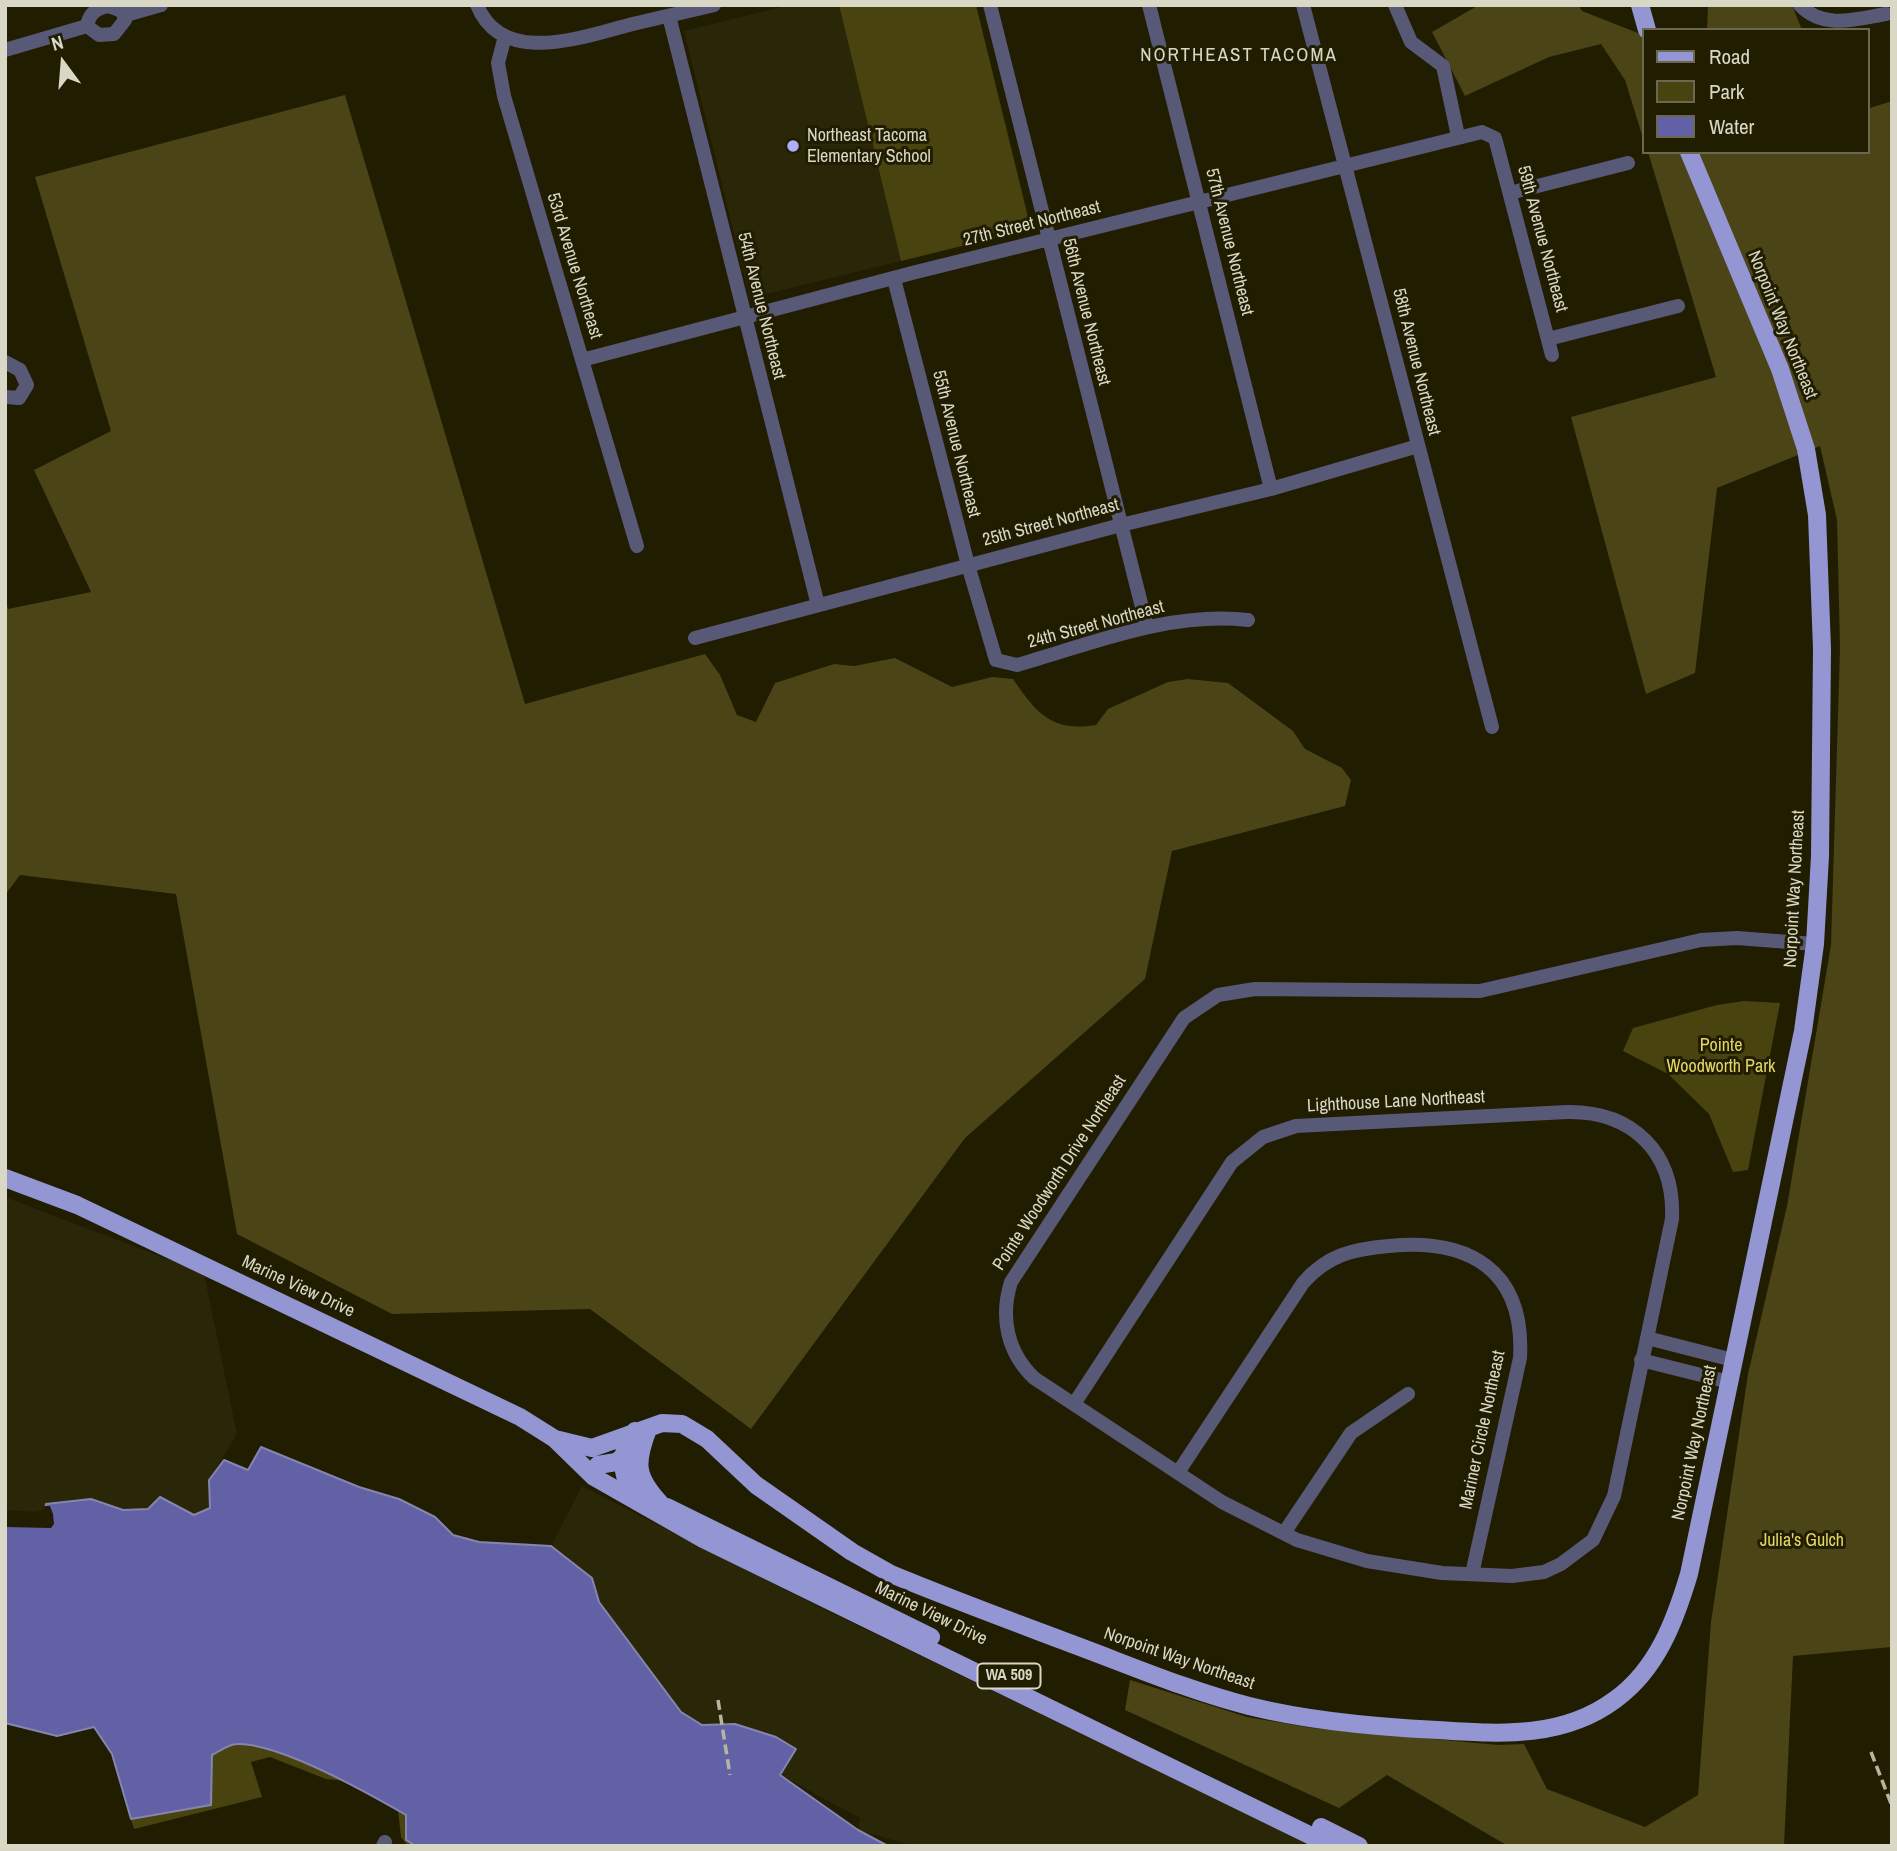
<!DOCTYPE html>
<style>
body{margin:0}
#map{position:relative;width:1897px;height:1851px;overflow:hidden;background:#211d00;font-family:"Archivo Narrow",sans-serif}
canvas{display:block}
.frame{position:absolute;inset:0;border:7px solid #d9d8c6;pointer-events:none}
.legend{position:absolute;left:1642px;top:28px;width:228px;height:126px;box-sizing:border-box;background:#211d00;border:2px solid #6b684f;margin:0;padding:9px 12px;list-style:none;font-size:21px;color:#d9d8c6}
.legend li{display:flex;align-items:center;gap:14px;height:35px}
.legend b{width:35px;border:2px solid #6b684f}
.north{position:absolute;left:28px;top:28px;width:70px;height:70px;-webkit-text-stroke:5px #211d00;paint-order:stroke;rotate:344deg;font-size:19px;font-weight:700;line-height:28px;text-align:center;color:#d9d8c6}
.north::after{content:'';display:block;margin:auto;width:24px;height:32px;background:#d9d8c6;clip-path:polygon(50% 0,100% 100%,50% 72%,0 100%)}
</style>
<div id="map">
<canvas width="1897" height="1851"></canvas>
<div class="frame"></div>
<ul class="legend">
<li><b style="height:9px;background:#9496d4"></b>Road</li>
<li><b style="height:19px;background:#494310"></b>Park</li>
<li><b style="height:19px;background:#6261a5"></b>Water</li>
</ul>
<div class="north">N</div>
</div>
<script>
const context = document.querySelector('canvas').getContext('2d');
context.lineJoin = 'round';
function paint(path, color) {
  context.fillStyle = color;
  context.fill(path, 'evenodd');
}
function strokePath(path, color, width, dash) {
  context.strokeStyle = color;
  context.lineWidth = width;
  context.lineCap = dash ? 'butt' : 'round';
  context.setLineDash(dash || []);
  context.stroke(path);
}
function drawText(font, color, halo, rows, align = 'center') {
  context.font = font + ' "Archivo Narrow",sans-serif';
  context.lineWidth = 6;
  context.setLineDash([]);
  context.textBaseline = 'middle';
  context.strokeStyle = halo;
  context.fillStyle = color;
  for (const [text, x, y, turn = 0] of rows) {
    context.save();
    context.translate(x, y);
    context.rotate((+turn || 0) * Math.PI / 180);
    context.textAlign = isNaN(turn) ? turn : align;
    if (halo) context.strokeText(text, 0, 0);
    context.fillText(text, 0, 0);
    context.restore();
  }
}
const built = new Path2D(`
 M789 5H839L901 261 750 298 684 31Z
 M5 1197 204 1273 237 1434 209 1480 210 1508 194 1515 180 1506 123 1510 91 1499 44 1514 5 1513Z
 M582 1486 817 1606 1314 1846H914L858 1830 860 1818 780 1775 795 1749 776 1737 735 1724 702 1725 681 1712 599 1602 592 1578 551 1546Z`);
const green = new Path2D(`
 M839 5H976L1031 229 901 261Z
 M1744 1001 1780 1003 1748 1170 1733 1172 1709 1114 1668 1074 1623 1051 1633 1028 1717 1005Z
 M5 1701 282 1732 458 1846H408L401 1837 398 1810 346 1781 326 1779 270 1757 251 1762 262 1797 134 1829 112 1754 94 1727 57 1736 5 1723Z`);
const forest = new Path2D(`
 M1479 5H1578L1582 11 1643 35V138L1625 80 1601 44 1549 57 1465 96 1432 32Z
 M1708 5H1792L1802 30H1707Z
 M345 95 525 704 705 654 720 675 737 715 756 722 775 683 834 664 854 666 895 658 952 687 992 677 1013 679C1037 714 1052 732 1096 725L1108 709 1168 682 1188 679 1228 683 1293 731 1305 749 1342 768 1351 780 1345 806 1172 851 1145 979 965 1138 751 1429 590 1309 392 1314 237 1234 176 894 20 875 5 895V598L8 609 91 592 34 470 111 431 35 177Z
 M1892 101V1647L1793 1656 1784 1846H1508L1387 1775 1339 1808 1125 1710 1130 1680 1247 1717 1312 1728 1499 1745 1524 1744 1547 1789 1645 1827 1698 1795 1711 1622 1748 1374 1787 1206 1831 945 1840 648 1837 520 1820 446 1717 488 1695 673 1646 694 1571 417 1716 377 1648 152H1867V109Z`);
const water = new Path2D(`
 M261 1447 359 1487 399 1499 435 1517 453 1535 479 1542 551 1546 592 1578 599 1602 681 1712 702 1725 735 1724 776 1737 796 1749 780 1775 858 1830 888 1846H416L406 1840V1815C368 1793 279 1743 237 1744 229 1744 220 1751 212 1755L211 1805 131 1819 112 1754 94 1727 57 1736 5 1723V1513H44L46 1504 91 1499 123 1510 148 1509 160 1497 194 1515 210 1508 209 1480 224 1460 248 1470Z`);
const pier = new Path2D(`
 M44 1506H50L53 1514 54 1524 51 1528 5 1527V1510L36 1512 44 1509Z`);
const minor = new Path2D(`
 M477 5C502 67 582 37 629 25 657 18 686 12 714 5
 M990 5 1147 627
 M1149 5 1271 489
 M1303 5 1492 727
 M1395 5 1411 42 1443 66 1458 136
 M1800 5C1823 30 1857 19 1886 14
 M108 6 122 11 125 20 114 34 99 35 87 26C89 14 96 8 108 6Z
 M126 15 161 5
 M669 16 818 605
 M505 36 498 63 504 96 637 546
 M5 50 87 26
 M1510 193 1628 163
 M894 279 968 565 996 660 1017 665C1091 644 1170 611 1248 620
 M1548 339 1678 306
 M582 360 916 272 1482 132 1495 138 1552 355
 M5 362 20 370 27 385 19 398 5 397
 M695 638 1121 525 1271 489 1418 446
 M1647 1338 1733 1360
 M1641 1360 1729 1382
 M1074 1404 1232 1162 1263 1137 1296 1126 1567 1112C1632 1111 1675 1152 1672 1219L1614 1496 1593 1540 1561 1564 1544 1572 1512 1576 1442 1573 1367 1561 1297 1540 1222 1502 1034 1378C1007 1352 1000 1317 1011 1282L1184 1018 1218 995 1255 989 1480 991 1701 940 1737 938 1815 944
 M1179 1471 1303 1283C1327 1255 1353 1249 1389 1246 1469 1238 1525 1270 1520 1358L1472 1574
 M1284 1533 1351 1433 1408 1394
 M383 1846 385 1842`);
const major = new Path2D(`
 M1640 5 1647 30
 M5 1178 77 1205 520 1417 555 1439 594 1477 703 1539 1332 1846
 M648 1429C635 1463 635 1476 660 1503
 M635 1431C616 1454 622 1478 637 1501
 M555 1439 592 1448 662 1423 682 1424 707 1439 756 1485 852 1552 891 1574C956 1601 1022 1625 1088 1650 1141 1670 1194 1692 1249 1706 1309 1721 1375 1727 1438 1730 1500 1734 1563 1739 1616 1699 1657 1669 1675 1621 1689 1574L1803 1031 1815 944 1820 856 1822 649 1817 515 1806 449 1780 369 1689 152
 M598 1465 616 1462 629 1453
 M667 1507 931 1637
 M1321 1827 1359 1846`);
const rail = new Path2D(`
 M718 1700 730 1775
 M1871 1752 1892 1806`);
const markers = [
 [793,146,7,"#adaffb"]
];
const shields = [
 [1009,1676,63]
];
const shieldNames = [
 ["WA 509",1009,1676]
];
const poiNames = [
 ["Northeast Tacoma",807,136],
 ["Elementary School",807,157]
];
const streetNames = [
 ["27th Street Northeast",1032,224,-14],
 ["59th Avenue Northeast",1542,239,75],
 ["57th Avenue Northeast",1229,242,76],
 ["53rd Avenue Northeast",574,266,73],
 ["54th Avenue Northeast",761,306,76],
 ["56th Avenue Northeast",1086,312,76],
 ["Norpoint Way Northeast",1782,325,68],
 ["58th Avenue Northeast",1416,362,76],
 ["55th Avenue Northeast",956,444,76],
 ["25th Street Northeast",1051,523,-15],
 ["24th Street Northeast",1096,625,-15],
 ["Norpoint Way Northeast",1795,889,-87],
 ["Lighthouse Lane Northeast",1396,1102,-3],
 ["Pointe Woodworth Drive Northeast",1060,1173,-57],
 ["Marine View Drive",298,1287,25],
 ["Mariner Circle Northeast",1483,1430,-78],
 ["Norpoint Way Northeast",1695,1443,-78],
 ["Marine View Drive",931,1614,26],
 ["Norpoint Way Northeast",1179,1659,19]
];
const parkNames = [
 ["Pointe",1721,1046],
 ["Woodworth Park",1721,1067],
 ["Julia's Gulch",1802,1541]
];
const neighbourhoodNames = [
 ["NORTHEAST TACOMA",1239,56]
];
paint(built, '#2a2608');
paint(green, '#494310');
paint(forest, '#4a4417');
paint(water, '#6261a5');
strokePath(water, '#8685af', 2);
paint(pier, '#211d00');
strokePath(minor, '#585977', 14);
strokePath(major, '#9496d4', 18);
strokePath(rail, '#b7b5a1', 3.5, [10, 5]);
for (const [x, y, r, color] of markers) {
  const dot = new Path2D();
  dot.arc(x, y, r, 0, 2 * Math.PI);
  context.fillStyle = color;
  context.fill(dot);
  strokePath(dot, '#211d00', 2.5);
}
for (const [x, y, w] of shields) {
  const box = new Path2D();
  box.roundRect(x - w / 2, y - 12.5, w, 25, 5);
  context.fillStyle = '#211d00';
  context.fill(box);
  strokePath(box, '#d9d8c6', 2);
}
drawText('bold 16px', '#d9d8c6', null, shieldNames);
drawText('18px', '#d9d8c6', '#211d00', poiNames, 'left');
drawText('18px', '#d9d8c6', '#211d00', streetNames);
drawText('18px', '#e5d764', '#211d00', parkNames);
context.letterSpacing = '2px';
drawText('19px', '#d9d8c6', '#211d00', neighbourhoodNames);
context.letterSpacing = '0px';
</script>
